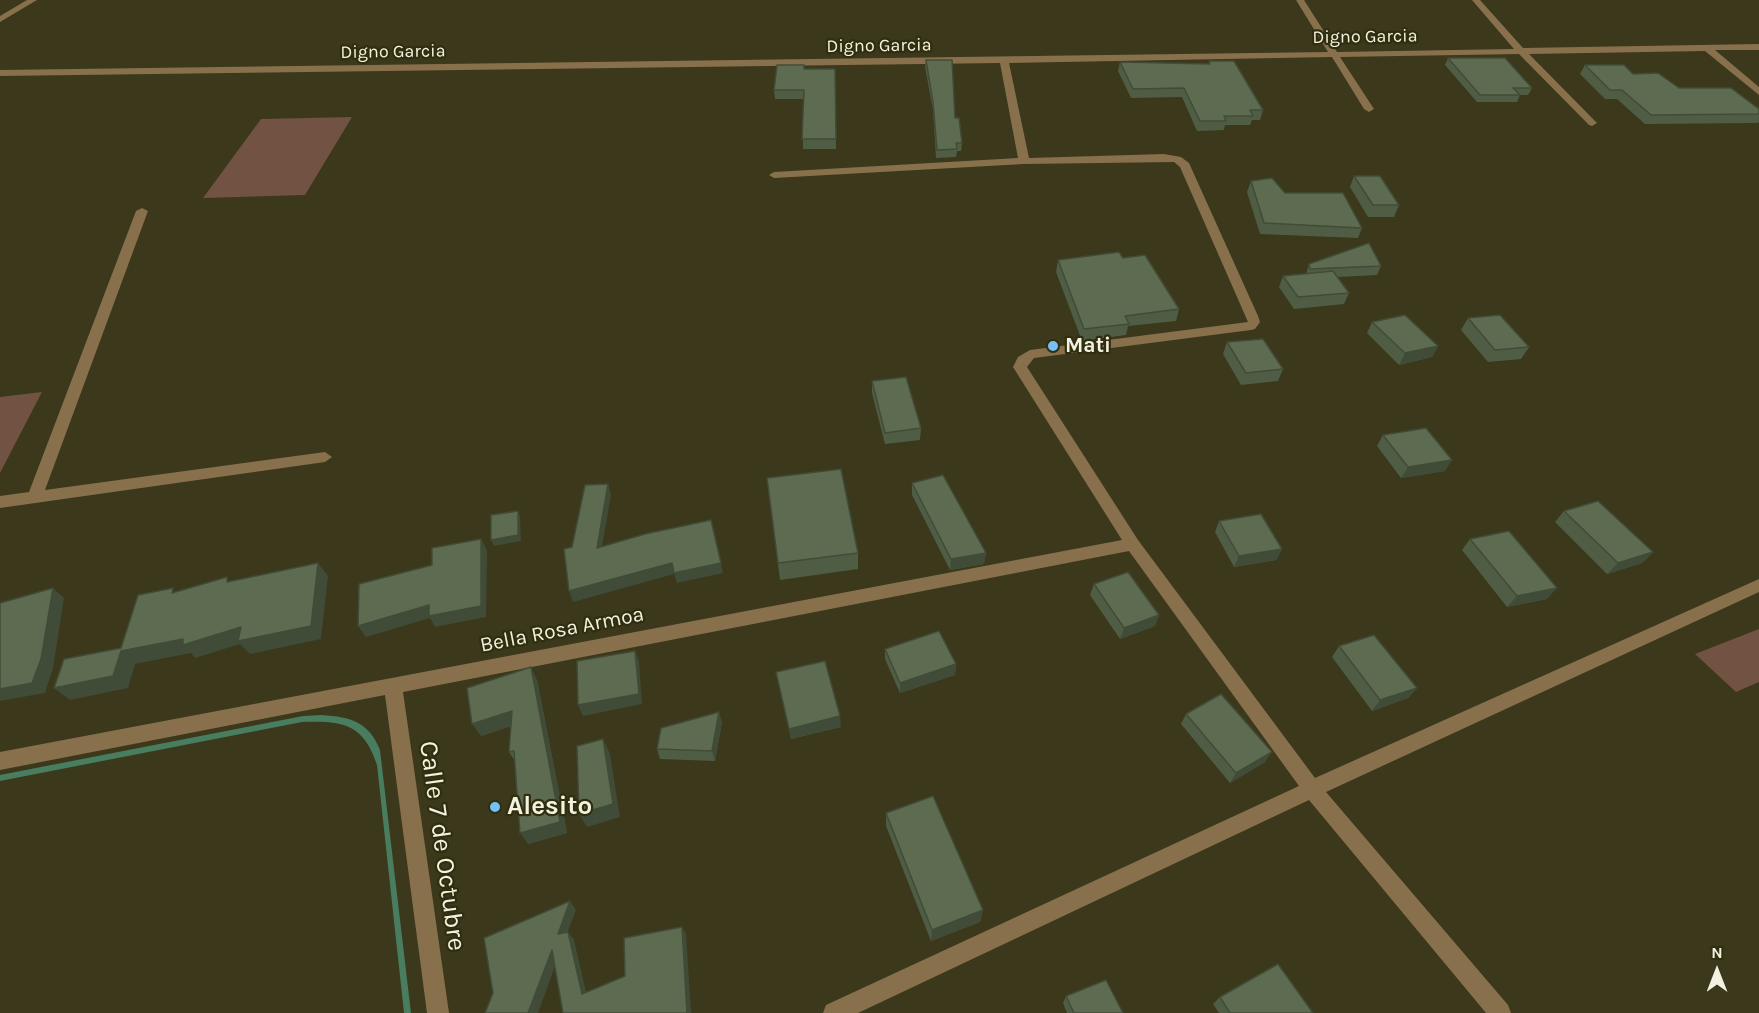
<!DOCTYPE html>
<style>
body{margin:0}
#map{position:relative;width:1759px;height:1013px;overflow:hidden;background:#3b381b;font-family:Karla,sans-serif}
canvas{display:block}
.north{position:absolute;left:1687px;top:941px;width:60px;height:60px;-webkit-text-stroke:4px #312e10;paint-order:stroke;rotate:0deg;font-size:16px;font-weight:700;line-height:24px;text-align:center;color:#f3f2e0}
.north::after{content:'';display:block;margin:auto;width:21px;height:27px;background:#f3f2e0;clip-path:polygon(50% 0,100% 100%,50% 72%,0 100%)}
</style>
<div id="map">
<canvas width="1759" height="1013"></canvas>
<div class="north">N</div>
</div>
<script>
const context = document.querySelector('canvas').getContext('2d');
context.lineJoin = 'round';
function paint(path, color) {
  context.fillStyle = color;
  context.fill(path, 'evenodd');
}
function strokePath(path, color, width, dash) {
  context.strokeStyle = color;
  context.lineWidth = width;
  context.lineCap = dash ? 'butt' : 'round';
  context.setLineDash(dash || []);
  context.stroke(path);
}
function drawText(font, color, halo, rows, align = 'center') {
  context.font = font + ' Karla,sans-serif';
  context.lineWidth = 4.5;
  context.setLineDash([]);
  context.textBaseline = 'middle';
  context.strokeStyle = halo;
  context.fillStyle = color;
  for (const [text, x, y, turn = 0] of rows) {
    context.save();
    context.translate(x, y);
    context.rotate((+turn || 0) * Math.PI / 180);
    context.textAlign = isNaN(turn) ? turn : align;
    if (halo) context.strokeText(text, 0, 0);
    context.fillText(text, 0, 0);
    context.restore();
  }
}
const green = new Path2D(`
 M352 117 305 195 203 198 261 119Z
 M42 392 0 473V397Z
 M1759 629V682L1736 692 1695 654Z`);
const water = new Path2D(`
 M322 715C351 717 369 722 380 750L411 1013H404L377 765C363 723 343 721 302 722L0 781V775L303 716Z`);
const minor = new Path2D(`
 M27 0H37L0 22V16Z
 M1296 0H1304L1337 52 1514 49 1472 0H1480L1523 48 1759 44V50H1715L1759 87V95L1705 51 1529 54 1595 121 1597 123 1592 126 1589 125 1519 54 1340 57 1374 109 1369 112 1364 109 1332 57 1009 63 1029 158 1164 154 1181 157 1189 163 1258 316 1260 322 1255 329 1251 330 1034 358 1027 367 1138 540 1315 778 1759 579V592L1326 792 1508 1005 1511 1013H1486L1309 800 858 1013H823L826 1005 1299 786 1129 551 403 692 449 1013H427L385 695 0 770V752L1122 540 1013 367 1018 357 1030 350 1248 322 1180 167 1174 162 1024 164 774 178 769 175 774 172 1018 158 1000 63 0 76V70L1328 52Z
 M142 208 148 211 45 490 325 452 332 457 325 462 0 508V496L29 492 136 211Z`);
const wall = new Path2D(`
 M1448 58 1532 88 1528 95H1520L1517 102H1477L1445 65Z
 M926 60 955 118 962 143 961 151H957L956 157 936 158 933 110 925 67Z
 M1209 61 1263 110 1260 120H1252L1250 125H1225L1224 130 1197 131 1182 97 1131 98 1118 71 1120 62 1209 64Z
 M1585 65 1633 74 1679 88 1759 109V122L1758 123 1645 124 1617 99H1605L1580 74Z
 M804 69H835L836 149H803V99H775L774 90Z
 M1354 176 1399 205 1394 217H1368L1350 187Z
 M1251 181 1285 193 1362 228 1358 238 1260 234 1247 192Z
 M1123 258 1179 309 1176 321 1128 326 1126 335 1082 341 1056 272 1058 260Z
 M1309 264 1381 266 1377 275 1337 277 1349 293 1344 304 1294 309 1279 287 1283 276 1306 274Z
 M1468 318 1529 347 1521 359 1488 362 1461 330Z
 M1372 322 1438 346 1432 357 1399 365 1367 333Z
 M1227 342 1283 369 1278 381 1241 385 1223 354Z
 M872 381 921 428 920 440 885 444 872 393Z
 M1383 435 1445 471 1401 478 1377 446Z
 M767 478 858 553V569L780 580Z
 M912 483 986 553 984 564 950 570 912 495Z
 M1564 511 1653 552 1642 563 1607 574 1555 522Z
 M1219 521 1282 549 1276 560 1234 567 1215 532Z
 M1470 539 1547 599 1507 607 1462 550Z
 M1094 584 1159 615 1155 626 1120 639 1090 595Z
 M1339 646 1417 688 1408 698 1372 711 1332 657Z
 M885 649 956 664 955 675 900 693 885 659Z
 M776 672 841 727 791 739Z
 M537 680 567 833 528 844 515 761 509 752 511 726 481 736Z
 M1186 714 1265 762 1230 783 1181 724Z
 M722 722 715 761 660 759 657 749Z
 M886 813 983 910 980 922 931 941 886 826Z
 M1066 996 1123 1013H1067L1063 1003Z
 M1220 997 1313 1013H1219L1213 1004Z`);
const shadedWall = new Path2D(`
 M1438 346 1432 357 1399 365 1405 353Z
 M1452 460 1445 471 1401 478 1408 467Z
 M608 484 611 495 600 558 597 548Z
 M518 511 520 516 521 541 494 546 491 540Z
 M481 539 487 550 486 617 435 627 430 618 366 637 358 626 429 605Z
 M1282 549 1276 560 1234 567 1239 556Z
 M1653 552 1642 563 1607 574 1618 563Z
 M986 553 984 564 950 570 951 559Z
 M318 563 328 576 321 639 250 654 240 644 195 658 191 653 135 664 128 688 70 700 54 688 121 651 241 627Z
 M672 563H721L723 573 677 583 674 574 573 602 569 591Z
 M53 588 64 598 53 668 45 693 0 701V689Z
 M1557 588 1547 599 1507 607 1517 596Z
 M1159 615 1155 626 1120 639 1124 628Z
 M635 651 639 661 642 704 583 716 578 705Z
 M956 664 955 675 900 693V683Z
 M531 667 537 680 567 833 528 844 520 833Z
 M1417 688 1408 698 1372 711 1380 700Z
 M512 711 519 723 481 736 472 724Z
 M719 712 722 722 715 761 712 751Z
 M840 716 841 727 791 739 789 729Z
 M603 739 610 754 620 817 587 827 579 814Z
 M1272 752 1265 762 1230 783 1236 773Z
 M570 901 576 910 564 942 558 934Z
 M983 910 980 922 931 941 932 930Z
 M682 927 686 934 691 1013H687Z
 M568 932 574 940 588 1001 582 994Z
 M552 950 558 958 538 1013H528Z`);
const building = new Path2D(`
 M1448 58H1505L1532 88H1513L1520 95H1480Z
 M926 60H952L955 118H959L962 143H956L957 149 937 150 933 102Z
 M1209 61H1234L1263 110H1250L1253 116H1224L1226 121H1200L1184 88 1133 89 1120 62 1210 64Z
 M777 65H804V69H835L836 139H802L804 90H774Z
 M1585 65H1624L1633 74 1658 73 1679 88H1731L1759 109V114L1651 115 1622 90H1610Z
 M1354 176H1380L1399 205H1373Z
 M1272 178 1285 193H1343L1362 228 1264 223 1251 181Z
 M1369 243 1381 266 1310 269 1309 264Z
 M1119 252 1123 258 1145 255 1179 309 1125 316 1129 324 1084 329 1058 260Z
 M1333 271 1349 293 1298 297 1283 276Z
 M1405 315 1438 346 1405 353 1372 322Z
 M1500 315 1529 347 1495 350 1468 318Z
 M1263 339 1283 369 1246 373 1227 342Z
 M906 377 921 428 885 433 872 381Z
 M1426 428 1452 460 1408 467 1383 435Z
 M841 469 858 553 778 563 767 478Z
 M943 475 986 553 951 559 912 483Z
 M608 484 597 548 645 534 711 520 721 563 674 573 672 563 569 591 564 549 572 547 585 485Z
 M1598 501 1653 552 1618 563 1564 511Z
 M518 511V535L491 540V515Z
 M1261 514 1282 549 1239 556 1219 521Z
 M1509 531 1557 588 1517 596 1470 539Z
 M481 539V606L429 616V605L358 626 359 584 432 565V548Z
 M318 563 311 626 238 641 241 627 183 645V639L121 651 113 676 54 688 64 659 121 648 138 595 173 588 172 593 227 577V582Z
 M1128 572 1159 615 1124 628 1094 584Z
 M53 588 41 659 32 683 0 689V603Z
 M939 631 956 664 900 683 885 649Z
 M1374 635 1417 688 1380 700 1339 646Z
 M635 651 639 694 578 705 577 661Z
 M825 661 840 716 789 729 776 672Z
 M531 667 560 822 520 833 514 751 509 752 512 711 472 724 467 688Z
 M1221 694 1272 752 1236 773 1186 714Z
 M719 712 712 751 657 749 661 728Z
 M603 739 613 804 579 814 577 746Z
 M933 796 983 910 932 930 886 813Z
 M570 901 558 934 568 932 582 994 625 976 624 938 682 927 687 1013H563L552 950 528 1013H485L493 993 484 938Z
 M1278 964 1313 1013H1230L1220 997Z
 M1106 980 1123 1013H1074L1066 996Z`);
const markers = [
 [1053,346,6,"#75c0f6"],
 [495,807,6,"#75c0f6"]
];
const farStreetnames = [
 ["Digno Garcia",1365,37,-1],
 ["Digno Garcia",879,46,-1],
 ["Digno Garcia",393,52,-1]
];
const poiNames = [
 ["Mati",1065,346]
];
const streetNames = [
 ["Bella Rosa Armoa",562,630,-11]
];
const nearPoinames = [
 ["Alesito",507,807]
];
const nearStreetnames = [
 ["Calle 7 de Octubre",442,846,82]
];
paint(green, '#715243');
paint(water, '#487d5f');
paint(minor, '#89704c');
paint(wall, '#505d45');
paint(shadedWall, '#414c38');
paint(building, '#5d6c50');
strokePath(building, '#414c38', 1.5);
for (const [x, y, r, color] of markers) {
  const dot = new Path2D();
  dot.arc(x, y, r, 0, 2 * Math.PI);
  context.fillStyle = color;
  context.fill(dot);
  strokePath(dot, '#312e10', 2);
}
drawText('18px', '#f3f2e0', '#312e10', farStreetnames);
drawText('bold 21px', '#f3f2e0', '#312e10', poiNames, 'left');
drawText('21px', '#f3f2e0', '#312e10', streetNames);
drawText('bold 26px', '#f3f2e0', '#312e10', nearPoinames, 'left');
drawText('26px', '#f3f2e0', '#312e10', nearStreetnames);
</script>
